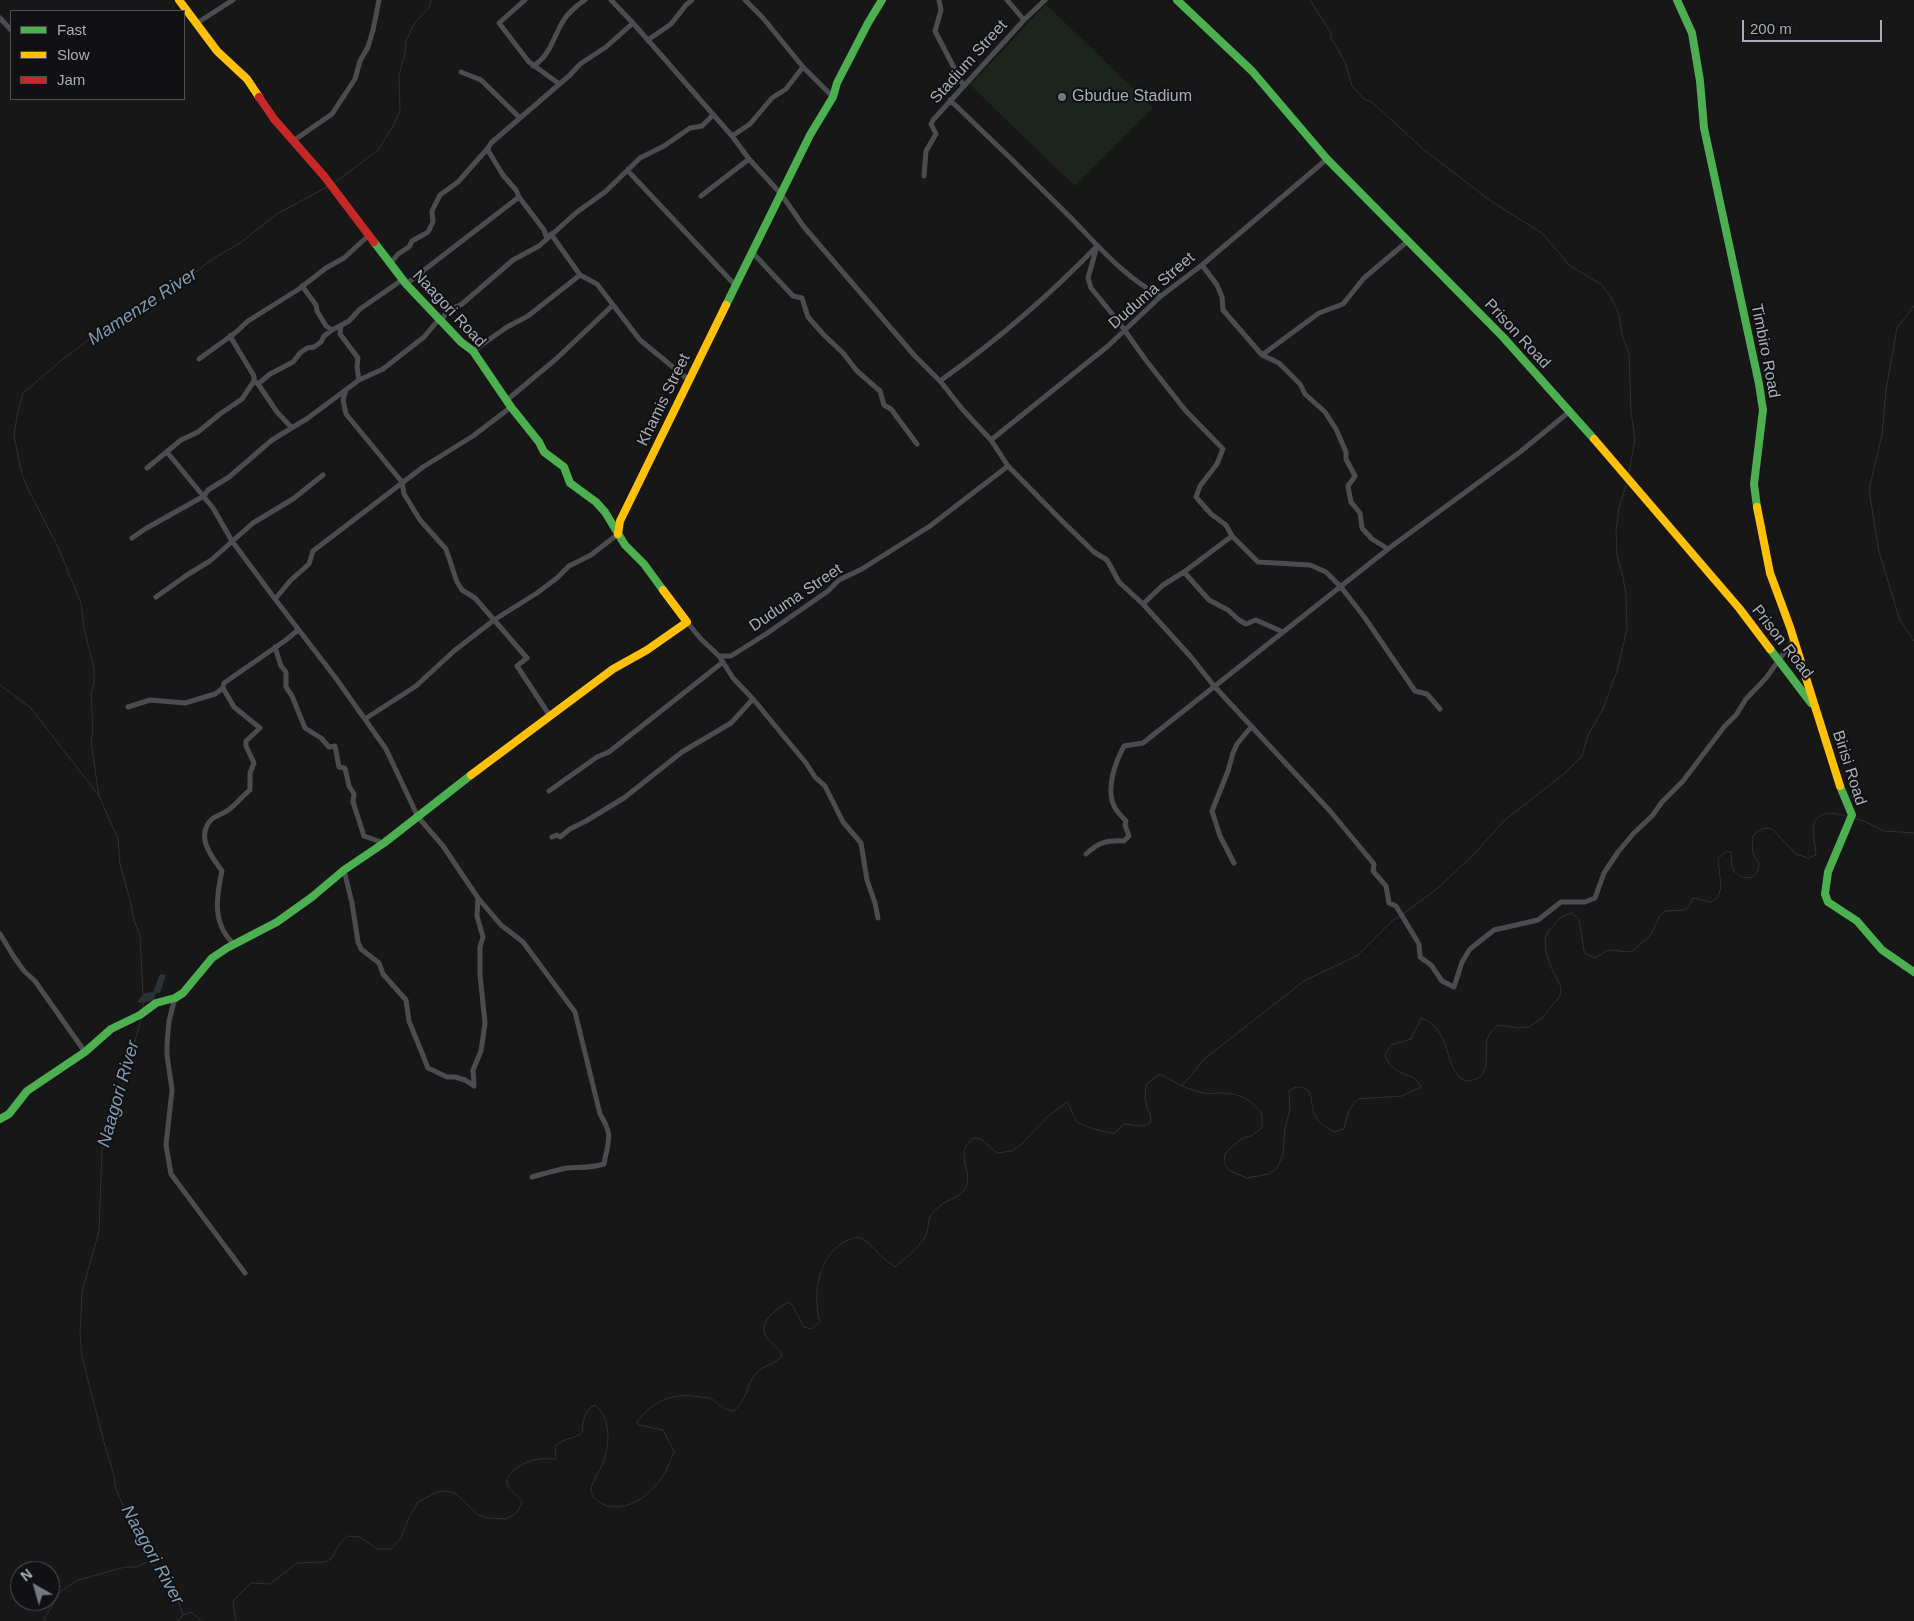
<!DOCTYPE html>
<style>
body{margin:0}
#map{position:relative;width:1914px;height:1621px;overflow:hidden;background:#171717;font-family:Arial,sans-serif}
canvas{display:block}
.legend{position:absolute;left:10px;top:10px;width:175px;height:90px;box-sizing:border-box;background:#111113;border:1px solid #4d4f55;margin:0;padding:6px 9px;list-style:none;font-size:15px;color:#a8adb8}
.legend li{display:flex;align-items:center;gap:10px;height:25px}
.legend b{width:25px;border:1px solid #4d4f55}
.north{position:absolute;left:10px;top:1561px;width:50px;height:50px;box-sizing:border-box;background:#111113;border:1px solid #4d4f55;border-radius:50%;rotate:322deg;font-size:14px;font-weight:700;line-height:20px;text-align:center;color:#a8adb8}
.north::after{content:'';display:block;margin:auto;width:18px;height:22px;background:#757880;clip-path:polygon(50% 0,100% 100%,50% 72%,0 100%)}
.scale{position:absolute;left:1742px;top:20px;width:140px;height:22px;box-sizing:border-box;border:2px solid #a8adb8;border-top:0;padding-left:6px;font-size:15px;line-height:18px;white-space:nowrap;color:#a8adb8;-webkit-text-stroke:4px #111113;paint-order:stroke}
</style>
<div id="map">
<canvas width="1914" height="1621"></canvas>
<ul class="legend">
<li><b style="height:6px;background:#4caf50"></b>Fast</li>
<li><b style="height:6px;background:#ffc107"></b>Slow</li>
<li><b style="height:6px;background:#c62828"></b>Jam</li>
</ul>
<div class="north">N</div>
<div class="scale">200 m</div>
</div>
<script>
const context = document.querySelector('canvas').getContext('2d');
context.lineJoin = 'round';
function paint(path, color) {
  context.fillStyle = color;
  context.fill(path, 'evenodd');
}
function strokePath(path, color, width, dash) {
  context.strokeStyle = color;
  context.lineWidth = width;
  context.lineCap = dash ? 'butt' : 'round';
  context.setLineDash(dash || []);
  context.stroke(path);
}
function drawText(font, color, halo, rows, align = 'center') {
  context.font = font + ' Arial,sans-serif';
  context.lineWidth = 4;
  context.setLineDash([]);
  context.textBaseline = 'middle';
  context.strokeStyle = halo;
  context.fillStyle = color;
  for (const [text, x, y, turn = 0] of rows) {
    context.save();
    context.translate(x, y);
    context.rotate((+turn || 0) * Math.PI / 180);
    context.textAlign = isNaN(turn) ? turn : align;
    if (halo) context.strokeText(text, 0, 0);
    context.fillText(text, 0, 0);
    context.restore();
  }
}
const green = new Path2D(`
 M1046 4 1153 108 1075 186 970 85Z`);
const water = new Path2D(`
 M160 974 166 975 160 993H156L153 1001 140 1003 137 1001 145 993 153 992Z`);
const stream = new Path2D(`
 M1310 0 1331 33V38L1345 62 1352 86 1364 99 1372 102 1423 149 1492 202 1542 233 1570 266 1601 284 1611 297 1619 314 1622 335 1629 354 1631 412 1635 439 1629 473
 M333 184 378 150 393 126 400 111 399 75 405 53 406 41 414 24 429 7 431 0
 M1914 306 1897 328 1886 390 1882 435 1869 490 1879 552 1900 620 1914 641
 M0 685 31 708 99 796 118 839 120 864 131 904 133 917 140 936 143 995
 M99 796 91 742 93 730 91 694 94 682V668L84 629 81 603 58 547 28 489 22 474 14 436 17 416 23 393 62 360 104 328 122 321 153 305 214 258 240 243 277 214 327 187
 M1855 819 1864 821 1884 831 1914 833
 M1403 914 1438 888 1474 854 1505 820 1565 773 1582 756 1588 735 1603 709 1617 671 1627 629 1626 595 1623 577 1617 555 1616 531 1619 508 1627 482
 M142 1010 144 1002
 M141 1019 123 1085 109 1121 102 1150 99 1231 82 1292 80 1335 82 1357 104 1442 114 1475 115 1486 128 1518 139 1539 151 1560 176 1595 183 1615
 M1182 1086 1204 1059 1304 981 1358 955 1393 920 1400 916
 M43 1621 60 1592 70 1585 78 1580 125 1567H136L151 1560
 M177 1621 183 1615 191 1612 202 1621
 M236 1621 233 1601 251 1583 270 1584 297 1563 325 1562 331 1559 339 1545 347 1536 360 1537 377 1549H391L401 1538 409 1517 418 1502 437 1492 445 1491 455 1493 478 1515 489 1518 505 1519 512 1516 518 1511 522 1502C519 1495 509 1491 507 1484 506 1478 510 1473 514 1470 528 1459 538 1458 556 1459L555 1446C564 1438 574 1439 582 1433 583 1422 584 1409 595 1405 612 1419 610 1446 602 1465 599 1473 592 1481 591 1490 591 1495 595 1499 599 1502 614 1512 636 1505 648 1493 662 1481 668 1468 674 1451L663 1430 639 1425 637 1422C652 1401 673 1392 699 1397 703 1398 707 1397 710 1398 721 1404 721 1410 734 1411 747 1401 746 1385 756 1373 763 1365 775 1365 782 1356 780 1348 772 1345 767 1338 756 1323 777 1308 789 1302L793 1306 804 1327 811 1329 820 1322C812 1294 818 1257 844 1242 850 1239 857 1236 863 1239 870 1243 875 1250 880 1255 885 1260 890 1263 895 1267 905 1259 918 1248 925 1237 929 1231 927 1221 931 1215 933 1212 936 1209 939 1207 946 1199 965 1197 967 1184 971 1168 954 1151 974 1138L981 1139 997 1153 1012 1151 1023 1143 1047 1117 1067 1102C1071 1107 1073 1117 1077 1122 1081 1126 1110 1134 1115 1133L1124 1124C1133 1125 1142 1128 1150 1123L1151 1116 1147 1107 1145 1099 1146 1085 1158 1075H1162C1176 1083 1188 1090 1204 1093 1209 1094 1214 1093 1219 1093 1241 1094 1248 1097 1262 1114V1128L1251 1136 1243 1138 1230 1148 1225 1155 1224 1163 1230 1171 1247 1178 1269 1174 1277 1168 1283 1155 1285 1129 1290 1109 1289 1091C1295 1087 1297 1086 1304 1088 1314 1092 1310 1104 1314 1113 1317 1122 1326 1127 1334 1132L1344 1129C1347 1118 1348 1107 1358 1099L1402 1096 1421 1087C1413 1069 1394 1080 1385 1055L1391 1045 1411 1039 1421 1018C1451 1028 1445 1069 1462 1079 1465 1082 1470 1081 1473 1080 1492 1075 1484 1053 1487 1040 1488 1035 1494 1029 1498 1025L1518 1028 1529 1027 1542 1018 1560 996 1561 987 1550 965 1546 951 1545 939 1548 932 1561 917 1571 913 1579 919 1584 951 1586 954 1595 958 1608 950 1631 952 1651 935 1659 917 1665 911 1685 910 1688 908 1693 898 1711 902 1718 897 1721 887 1718 859 1726 851 1731 852C1732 858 1730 864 1733 869 1736 876 1748 881 1755 875 1758 872 1759 867 1759 863L1753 854 1752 838C1756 831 1764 826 1772 829L1796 854 1808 858 1816 855C1816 847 1813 839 1813 831 1813 809 1835 812 1849 817`);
const street = new Path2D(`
 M525 0 499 23 529 62 558 83
 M611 0 633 23 732 136 749 159 781 194 804 227 914 355 940 381 963 410 991 440 1008 466 1062 521 1094 552 1107 560 1119 582 1143 604 1191 657 1214 686 1330 811 1374 864 1373 871 1386 886 1389 903 1396 906 1419 944 1420 957 1431 965 1442 981 1454 987 1462 962 1470 949 1494 930 1538 920 1561 902H1585L1595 898 1604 873 1618 852 1634 833 1652 816 1662 802 1683 781 1724 727 1736 715 1746 699 1766 678 1794 639
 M745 0 763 18 803 67 833 97
 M939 0 941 10 935 31 963 85
 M1007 0 1024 20
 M0 18 11 30
 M197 23 233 0
 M648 40 671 24 686 5 692 0
 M533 66C550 56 553 38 562 23 566 15 577 5 585 0
 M461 72 481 80 520 118
 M950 100C990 138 1029 176 1067 214 1096 243 1124 278 1161 296
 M732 136 750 124 772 98 786 89 803 67
 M293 141 332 114 355 79 360 61 368 47 373 30 379 0
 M628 169V171L736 286
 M924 176 926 151 936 134 931 124 933 120 1024 20 1045 0
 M701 196 749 159
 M519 197 544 230 547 238
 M551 234 580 275 597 284 640 340 690 381
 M1097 246 1088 278 1091 288 1118 321 1145 359 1185 410 1223 449 1217 464 1200 486 1196 497 1211 514 1226 525 1232 536
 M752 252 793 296 802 298 808 317 824 335 843 353 857 371 880 391 884 405 891 409 917 444
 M390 264 398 254 409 247 412 241 428 232 433 222 432 211 440 195 458 182 488 148
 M1202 265 1217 285 1222 297 1223 310 1262 355 1279 363 1300 384 1305 394 1325 412 1336 429 1346 452V459L1355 476 1348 486 1351 502 1360 513 1362 528 1372 539 1388 549
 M406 284 519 197 516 190 503 175 489 152 488 148 491 143 570 75 580 64 606 47 633 23
 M302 286 316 305 317 311 326 326 332 330 349 321 360 309 402 280
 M442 320 447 311 462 304 513 260 539 246 577 212 605 192 640 158 664 146 690 128 702 126 713 115
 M341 326 340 334 358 358 357 367 359 380
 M230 336 254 376V381L258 384 270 374 293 362 300 353 307 348 314 347 321 342 324 336 332 330
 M473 351 507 327 528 316 580 275
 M1262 355 1319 313 1343 304 1364 278 1409 240
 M199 359 235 333 248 321 299 289 326 268 344 258 368 236
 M940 381C996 341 1049 296 1097 246
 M258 384 277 412 292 428
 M346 390 343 400 346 414 402 482 404 494 420 520 446 549 457 582 462 590 475 598 527 658 517 666 550 716
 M507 400 556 359 613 305
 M511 407 473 436 423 467 313 551 309 564 291 580 275 599 335 677 386 749 418 817 443 846 478 898 501 925 523 942 575 1012 600 1114C614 1137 608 1140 604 1164 591 1168 580 1167 567 1168 556 1170 543 1174 532 1177
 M991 440 1108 346 1161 296 1202 265 1327 159
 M167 452 213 508 232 541 275 599
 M147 468 181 440 198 432 220 414 242 399 254 381
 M132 538 145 529 204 496 208 490 229 477 272 440 308 418 359 380 383 369 424 337 440 318
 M1184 572 1209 600 1228 610 1239 620 1246 624 1256 620 1283 632
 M156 597 187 575 210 561 253 523 293 499 323 475
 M1143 604 1163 585 1184 572 1232 536 1258 562 1310 565 1326 572 1341 587 1365 618 1415 691 1427 694 1440 709
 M687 622 700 638 719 656 733 678 753 699 806 763 815 777 825 786 843 822 861 843 867 880 875 903 878 918
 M275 647 281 666 286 672V687L292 696 305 728 321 738 329 747 335 746 339 767 345 768 349 786 354 794 353 802 364 836 384 843
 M719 656H731L766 634 828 591 839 580 862 569 930 526 1008 466
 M223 688 234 707 260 728 246 741V746L254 763 250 773V790C242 796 235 806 227 811 221 815 214 816 210 821 196 838 212 857 222 871 216 898 212 925 235 945
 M128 707 150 700 185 703 215 694 223 688 224 683 286 640 298 630
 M365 719 416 686 454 651 494 620 537 593 557 578 569 566 591 555 618 534
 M549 791 597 757 609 752 723 662
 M552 837 557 835 560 837 570 829 586 821 624 798 682 752 731 723 753 699
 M1086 854C1099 842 1107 840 1124 841L1129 836 1125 825 1126 821C1122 817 1118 813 1115 808 1105 790 1115 763 1124 746L1143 743 1388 549 1520 452 1569 412
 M1234 863 1220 836 1212 811 1228 771 1233 753 1237 744 1251 727
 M344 870 352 903 358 942 361 949 379 963 383 974 406 1000 409 1021 428 1068 447 1077H455L465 1080 474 1086
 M0 934 14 957 24 971 35 981 85 1052
 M175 998 169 1021 167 1044V1055L172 1090 166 1145 171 1174 245 1273
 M474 1086 473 1070 481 1051 485 1023 480 975V947L483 937 477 916 478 898`);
const fast = new Path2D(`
 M1177 0 1252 71 1327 159 1503 337 1594 439
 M1677 0 1692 33 1700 81 1704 128 1759 384 1763 410 1754 484 1757 507
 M374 242 406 284 461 342 473 351 511 407 539 442 544 452 564 467 570 483 596 502 605 512 625 545 644 564 663 590
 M726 305 810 135 833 97 837 83 868 23 882 0
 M1770 649 1811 703
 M1840 786 1852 815 1828 872 1825 894 1828 902 1857 921 1882 950 1914 972
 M0 1119 9 1114 27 1091 85 1052 111 1029 140 1015 156 1003 175 998 183 993 212 958 227 948 277 922 312 897 344 870 384 843 471 775`);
const slow = new Path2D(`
 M179 0 217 51 247 79 259 97
 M1594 439 1739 608 1770 649
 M1757 507 1770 573 1790 627 1840 786
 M618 534 620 521 726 305
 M471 775 613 669 647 650 687 622 663 590`);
const jam = new Path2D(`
 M259 97 274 119 324 176 374 242`);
const markers = [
 [1062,97,5,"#757880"]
];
const streetNames = [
 ["Stadium Street",969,62,-48],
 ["Duduma Street",1152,291,-41],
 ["Naagori Road",449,309,47],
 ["Prison Road",1517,334,47],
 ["Timbiro Road",1765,351,79],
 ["Khamis Street",664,400,-64],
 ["Duduma Street",796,598,-34],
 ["Prison Road",1782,642,52],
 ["Birisi Road",1849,768,72]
];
const poiNames = [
 ["Gbudue Stadium",1072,97]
];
const waterNames = [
 ["Mamenze River",143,307,-33],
 ["Naagori River",119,1094,-74],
 ["Naagori River",152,1555,61]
];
paint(green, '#1d241e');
paint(water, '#2a3239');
strokePath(stream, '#2a3239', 1);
strokePath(street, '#4b4c50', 5);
strokePath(fast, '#4caf50', 8);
strokePath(slow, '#ffc107', 8);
strokePath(jam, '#c62828', 8);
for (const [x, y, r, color] of markers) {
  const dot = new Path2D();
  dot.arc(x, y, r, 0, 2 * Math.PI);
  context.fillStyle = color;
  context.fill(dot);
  strokePath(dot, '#111113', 2);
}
drawText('16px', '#a8adb8', '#111113', streetNames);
drawText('16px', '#a8adb8', '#111113', poiNames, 'left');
drawText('italic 18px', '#7f9bb3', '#111113', waterNames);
</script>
